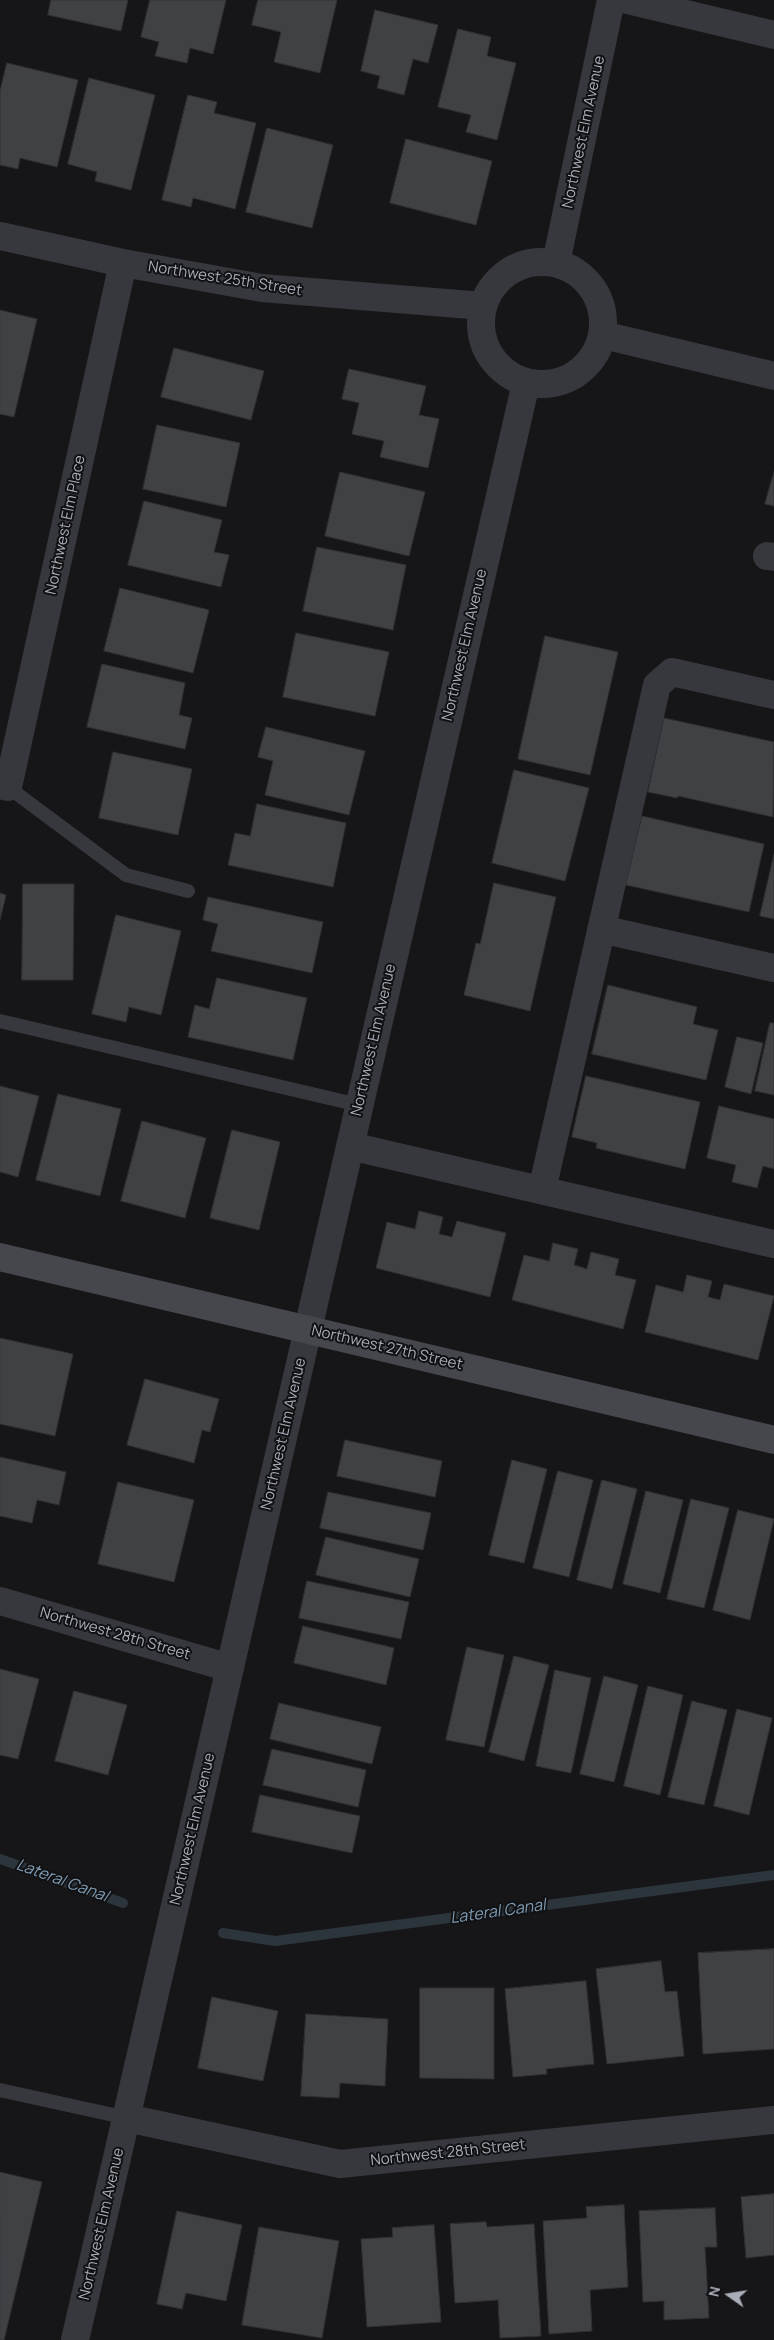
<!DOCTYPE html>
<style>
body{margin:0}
#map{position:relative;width:774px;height:2340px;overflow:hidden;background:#161618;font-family:Manrope,sans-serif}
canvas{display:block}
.north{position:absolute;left:704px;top:2270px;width:50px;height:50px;-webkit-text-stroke:4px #111113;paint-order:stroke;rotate:283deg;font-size:14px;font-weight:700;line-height:20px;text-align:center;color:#a8adb8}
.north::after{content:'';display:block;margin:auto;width:18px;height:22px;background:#a8adb8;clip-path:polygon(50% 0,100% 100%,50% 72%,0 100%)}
</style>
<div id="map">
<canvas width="774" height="2340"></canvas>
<div class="north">N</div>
</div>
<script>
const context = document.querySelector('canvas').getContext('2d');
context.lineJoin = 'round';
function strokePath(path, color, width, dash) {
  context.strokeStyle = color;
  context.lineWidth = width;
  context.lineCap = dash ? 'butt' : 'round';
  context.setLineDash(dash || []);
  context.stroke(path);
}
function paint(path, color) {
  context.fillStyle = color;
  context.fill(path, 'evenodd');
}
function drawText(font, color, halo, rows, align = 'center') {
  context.font = font + ' Manrope,sans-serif';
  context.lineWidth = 4;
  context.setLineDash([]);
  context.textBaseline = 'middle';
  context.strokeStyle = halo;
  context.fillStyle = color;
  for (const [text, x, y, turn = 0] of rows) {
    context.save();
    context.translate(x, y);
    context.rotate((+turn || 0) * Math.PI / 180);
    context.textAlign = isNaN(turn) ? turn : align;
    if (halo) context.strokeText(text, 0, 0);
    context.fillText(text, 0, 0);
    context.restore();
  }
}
const stream = new Path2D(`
 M0 1859 123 1903
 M223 1933 275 1941 774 1875`);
const building = new Path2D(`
 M51 0H128L121 31 48 15Z
 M150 0H226L213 54 190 48 187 63 155 56 159 42 141 37Z
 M258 0H337L320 73 274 62 281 32 252 25Z
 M375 10 438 25 428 63 413 59 404 95 377 88 380 76 361 71Z
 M458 29 491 37 487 56 516 63 497 140 466 132 471 115 438 107Z
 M7 63 78 80 57 167 20 158 18 169 0 165V91Z
 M89 78 155 95 131 190 95 181 97 172 68 164Z
 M188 95 217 102 214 113 256 123 235 209 193 198 191 207 162 200Z
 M267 128 333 145 312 228 246 212Z
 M406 139 492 161 476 225 390 203Z
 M0 310 37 319 14 417 0 414Z
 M174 348 264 371 251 420 161 397Z
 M349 369 426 386 419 415 439 419 428 468 380 457 384 441 352 434 359 403 342 399Z
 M157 425 240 443 226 507 143 489Z
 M340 472 425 492 409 556 325 536Z
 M774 472V506L765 504Z
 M144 501 222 520 214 552 229 555 221 587 128 565Z
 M317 547 406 565 393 630 303 611Z
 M120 588 209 610 193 673 104 651Z
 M296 633 389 652 375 716 283 697Z
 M545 636 618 652 590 775 518 759Z
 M102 664 185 683 179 715 192 718 185 749 87 727Z
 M664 718 774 742 773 817 678 796 677 798 648 792Z
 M266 727 365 751 349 815 265 795 273 761 258 757Z
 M113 752 192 769 178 835 99 818Z
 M514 770 589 788 565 881 492 863Z
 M257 804 346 823 333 887 228 865 235 833 250 836Z
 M642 816 764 844 749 912 626 885Z
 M774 854V919L760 916Z
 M494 883 556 897 530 1011 464 995 476 943 480 944Z
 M23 884H74L73 980H22Z
 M0 893 6 895 0 920Z
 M208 897 323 922 312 973 211 951 218 924 203 920Z
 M116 915 181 931 161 1015 129 1007 126 1022 92 1014Z
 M217 978 307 998 293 1060 188 1037 195 1005 209 1009Z
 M608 985 697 1007 693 1024 718 1030 706 1080 592 1054Z
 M770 1023H774V1095L755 1091Z
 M737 1037 763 1043 751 1094 725 1087Z
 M586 1076 700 1102 685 1169 596 1148 597 1143 572 1137Z
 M0 1086 39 1096 18 1177 0 1172Z
 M58 1094 121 1109 100 1196 36 1180Z
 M719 1106 774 1119V1169L763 1166 757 1188 732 1182 736 1165 707 1158Z
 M142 1121 206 1138 185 1218 121 1201Z
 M232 1130 280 1142 259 1230 210 1218Z
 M419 1211 443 1217 439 1234 452 1237 457 1221 506 1233 490 1297 376 1268 387 1222 415 1229Z
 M553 1243 578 1249 574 1265 587 1269 591 1252 619 1259 615 1275 636 1280 623 1329 512 1300 524 1255 549 1261Z
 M687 1275 712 1281 708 1297 720 1300 724 1284 774 1296 758 1360 645 1332 656 1285 683 1292Z
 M0 1338 73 1354 55 1436 0 1424Z
 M145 1379 219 1399 210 1432 202 1430 194 1463 127 1445Z
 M345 1440 442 1461 435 1497 337 1476Z
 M0 1457 66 1472 59 1505 37 1500 32 1523 0 1516Z
 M512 1460 547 1469 524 1563 489 1555Z
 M558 1471 593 1480 569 1577 533 1568Z
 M602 1480 637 1489 612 1589 577 1580Z
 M118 1482 194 1500 174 1582 98 1564Z
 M646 1491 683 1500 660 1593 623 1584Z
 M328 1492 431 1513 423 1550 320 1528Z
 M691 1499 729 1508 704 1608 667 1599Z
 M738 1510 774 1519 750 1620 713 1610Z
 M326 1537 419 1559 410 1597 316 1575Z
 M307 1581 409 1602 401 1639 299 1618Z
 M303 1626 394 1648 386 1685 294 1663Z
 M467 1647 504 1655 484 1747 446 1740Z
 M514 1656 549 1665 524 1761 489 1752Z
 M0 1669 39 1679 18 1759 0 1755Z
 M555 1670 591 1678 571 1773 536 1766Z
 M604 1676 638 1685 614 1782 580 1774Z
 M648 1686 683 1695 660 1795 624 1786Z
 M74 1691 127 1705 108 1775 55 1761Z
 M692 1701 727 1710 704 1805 668 1797Z
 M279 1703 381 1727 372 1764 270 1739Z
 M737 1709 772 1718 749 1815 714 1806Z
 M272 1749 366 1770 358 1807 263 1785Z
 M260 1795 360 1816 352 1853 252 1832Z
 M774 1949V2049L703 2054 698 1953Z
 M661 1961 665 1992 677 1991 684 2056 607 2064 596 1969Z
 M586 1981 594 2064 546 2069 547 2074 513 2077 505 1989Z
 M420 1988H494V2079L420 2078Z
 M212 1997 278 2011 263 2081 198 2068Z
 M306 2014 388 2019 385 2086 340 2083 339 2098 301 2096Z
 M0 2172 42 2182 4 2340H0Z
 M774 2194V2255L746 2258 741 2197Z
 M624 2205 628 2287 590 2290 592 2331 549 2334 543 2221 587 2218 586 2207Z
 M715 2208 717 2247H705L709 2318 664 2320V2301L643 2302 639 2211Z
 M177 2211 242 2225 226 2301 186 2293 182 2309 157 2304Z
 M486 2222 487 2227 534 2224 541 2336 500 2338 498 2300 455 2303 450 2224Z
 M434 2225 441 2322 367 2327 361 2239 393 2237 392 2228Z
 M259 2227 339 2241 322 2338 242 2325Z`);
const lane = new Path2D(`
 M8 787 126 875 188 891
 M0 1021 359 1105
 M0 2090 127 2118`);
const street = new Path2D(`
 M627 0 774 35
 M0 236 123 263 262 288 483 306
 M481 323a61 61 0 1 1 122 0a61 61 0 1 1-122 0Z
 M556 263 611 0
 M603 335 774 376
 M767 556 774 557
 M0 785 8 787 123 263
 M601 929 774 968
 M350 1146 774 1244
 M542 1190 657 685 672 672 774 695
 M0 1601 230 1668
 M127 2118 340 2164 774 2120
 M75 2340 526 383`);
const secondary = new Path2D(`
 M0 1257 774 1440`);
const streetNames = [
 ["Northwest Elm Avenue",584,132,-78],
 ["Northwest 25th Street",225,279,9],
 ["Northwest Elm Place",66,525,-78],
 ["Northwest Elm Avenue",465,645,-77],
 ["Northwest Elm Avenue",374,1040,-77],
 ["Northwest 27th Street",387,1348,13],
 ["Northwest Elm Avenue",284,1434,-77],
 ["Northwest 28th Street",115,1634,16],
 ["Northwest Elm Avenue",193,1829,-77],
 ["Northwest 28th Street",448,2153,-6],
 ["Northwest Elm Avenue",102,2224,-77]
];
const waterNames = [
 ["Lateral Canal",62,1881,20],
 ["Lateral Canal",498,1912,-8]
];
strokePath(stream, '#2c353c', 10);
paint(building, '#404145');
strokePath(building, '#303034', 1);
strokePath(lane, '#37383d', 14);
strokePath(street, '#37383d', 28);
strokePath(secondary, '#45474d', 28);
drawText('15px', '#a8adb8', '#111113', streetNames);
drawText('italic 16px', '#7f9bb3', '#111113', waterNames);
</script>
